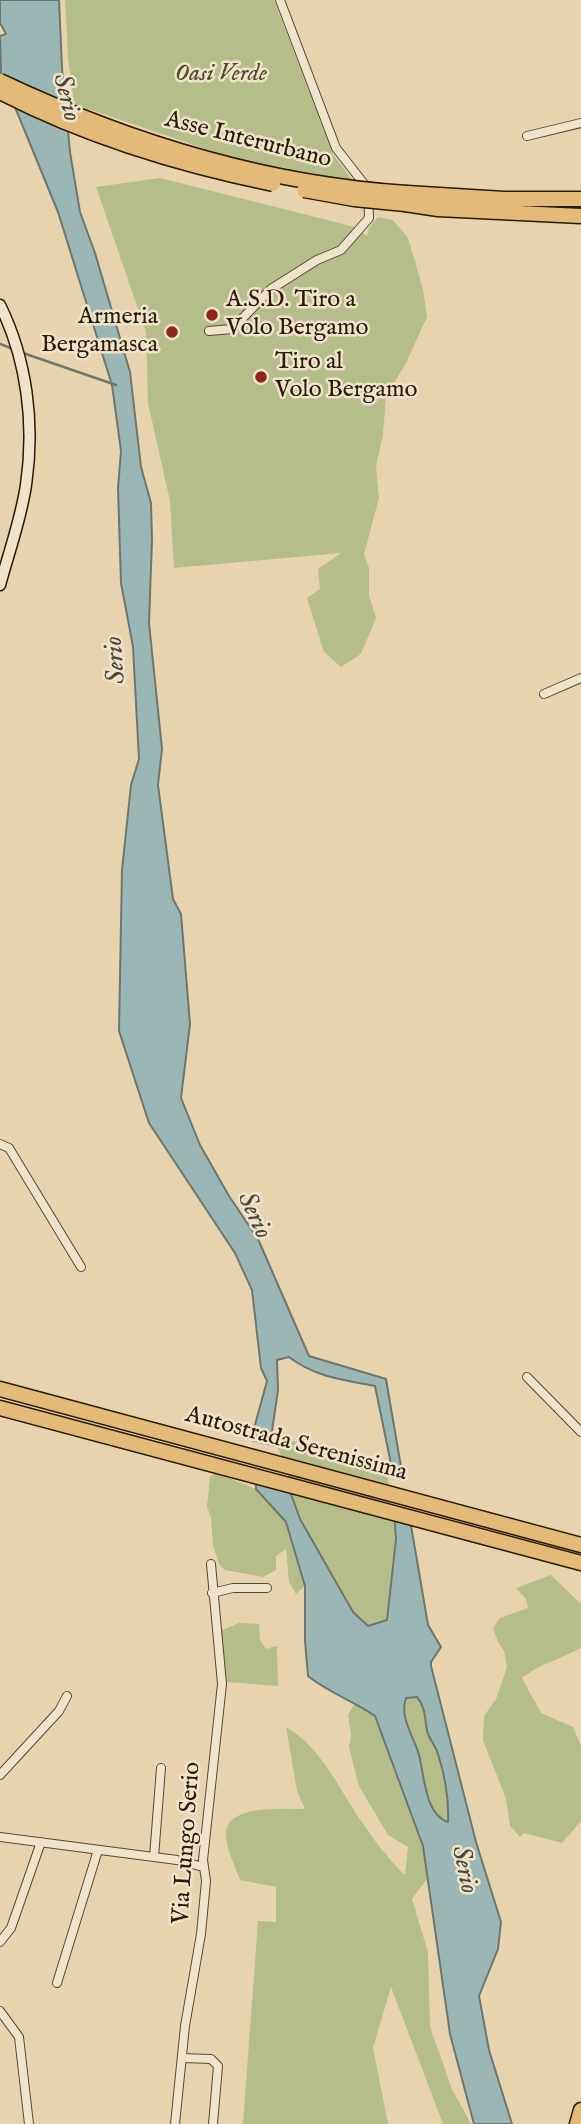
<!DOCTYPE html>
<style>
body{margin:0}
canvas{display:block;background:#e7d4af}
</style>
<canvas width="581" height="2124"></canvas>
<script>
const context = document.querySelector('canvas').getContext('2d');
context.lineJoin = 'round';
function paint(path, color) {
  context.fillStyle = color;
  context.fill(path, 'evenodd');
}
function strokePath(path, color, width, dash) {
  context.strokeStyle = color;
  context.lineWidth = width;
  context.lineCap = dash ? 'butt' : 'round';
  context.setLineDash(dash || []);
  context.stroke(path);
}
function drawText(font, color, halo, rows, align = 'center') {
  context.font = font + ' "IM FELL English",serif';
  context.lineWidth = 5;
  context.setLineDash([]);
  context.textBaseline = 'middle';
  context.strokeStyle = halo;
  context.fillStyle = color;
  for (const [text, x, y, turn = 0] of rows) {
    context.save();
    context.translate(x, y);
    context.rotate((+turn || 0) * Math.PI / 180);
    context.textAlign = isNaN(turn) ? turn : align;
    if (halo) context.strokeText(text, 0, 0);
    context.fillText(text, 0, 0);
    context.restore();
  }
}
const green = new Path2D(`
 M65 0H274L334 156 353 181 229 157 74 104 68 57Z
 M160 178 355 227 367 236 369 228 378 217 393 220 408 238 423 289 427 317 406 363 386 397 383 434 376 467 379 498 364 554 369 568V595L376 618 361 654 341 667 324 652 307 598 320 589 318 569 341 553 174 568 170 501 148 403 146 332 96 187Z
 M291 1441C299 1442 310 1441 318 1443 344 1449 363 1473 390 1464L396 1539 387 1620 368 1626 353 1612 300 1519 274 1445Z
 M216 1473 256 1489 286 1522 305 1586 296 1594 289 1582 286 1549 276 1556V1570L263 1577 225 1570 219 1564 213 1546 211 1517 207 1507 210 1477Z
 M551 1575 581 1604V1648C561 1659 539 1664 522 1678L541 1713 573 1727 581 1746V1821L562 1843 524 1833 520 1837 510 1826 506 1799 483 1740 484 1716 496 1699 507 1667 504 1651 498 1642 493 1628 500 1618 528 1608 526 1599 516 1588Z
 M239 1623 259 1624 260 1640 266 1649 277 1646 278 1686 227 1682 220 1631Z
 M417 1697C427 1709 424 1721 428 1734 431 1741 436 1747 438 1754 445 1776 447 1799 449 1822 426 1816 424 1773 419 1754 416 1747 412 1741 409 1734 405 1723 405 1712 404 1701L405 1698Z
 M355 1703 375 1716 423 1846 427 1879 412 1899 428 1952 430 2027 452 2089 471 2124H443L391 1987 373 2048 388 2124H243L258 1921 276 1922V1887L240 1880C235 1866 225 1847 226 1832 228 1804 286 1809 305 1809L297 1791 286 1727C319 1746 337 1784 357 1815 371 1836 387 1858 405 1875L408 1847 388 1835 359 1786 349 1747 351 1736 348 1715Z`);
const water = new Path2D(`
 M0 0H59L62 68 70 152 80 212 95 253 130 372 141 467 151 503 152 540 149 623 162 749 158 785 173 899 181 914 190 1024 181 1098 200 1145 229 1196 258 1239 309 1356 386 1379 428 1625 441 1647 431 1662V1666L476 1842 501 1922 498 1949 479 1996 489 2050 512 2124H474L450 2034 423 1846 375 1716C354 1701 329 1693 308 1676L305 1641V1586L286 1522 256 1489 253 1432 267 1381 261 1368 252 1290 235 1253 149 1123 119 1031 122 870 131 785 139 759 133 647 121 583 118 488 121 451 112 385 58 212 1 73 0 36 6 34 0 23ZM289 1357C315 1377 343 1380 375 1386L390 1459 396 1539 387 1620 368 1626 353 1612 300 1519 271 1438 278 1390 277 1360ZM417 1697C427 1709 424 1721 428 1734 431 1741 436 1747 438 1754 445 1776 449 1800 448 1822 425 1815 424 1774 419 1755 414 1737 399 1717 406 1698Z`);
const pier = new Path2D(`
 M250 1441 278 1448 295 1493 252 1482Z
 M388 1476 408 1481 415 1524 391 1518Z`);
const stream = new Path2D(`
 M0 344 13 349
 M23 353 116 385`);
const street = new Path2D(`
 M527 136 581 123
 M209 331 232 329 271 289 317 260 341 250 369 218 368 189 336 148 280 0
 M544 694 581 678
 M0 1144 9 1148 81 1267
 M527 1377 581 1432
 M212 1593 233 1588H267
 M0 1775 59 1711 67 1696
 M0 1837 177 1860 203 1867
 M154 1857 161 1768
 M0 1942 11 1928 41 1842
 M57 1983 98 1850
 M0 2011 19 2037 29 2124
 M182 2058 211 2059 218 2066 213 2124
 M175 2124 185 2026 201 1934 206 1881 203 1860 222 1684 211 1564`);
const secondary = new Path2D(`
 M0 305C27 360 35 424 26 485 21 519 9 552 0 585`);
const highway = new Path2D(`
 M407 193 504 199H581
 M405 204 438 209 581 216
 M0 1389 581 1545
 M0 1408 581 1563
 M577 2124 581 2110`);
const highwayBridge = new Path2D(`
 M0 81C127 141 266 184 407 193
 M0 92C85 136 180 165 273 184
 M304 190 354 199 405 204`);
const markers = [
 [212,315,7,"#8f2418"],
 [172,332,7,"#8f2418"],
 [261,377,7,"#8f2418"]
];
const parkNames = [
 ["Oasi Verde",221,75]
];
const streetNames = [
 ["Asse Interurbano",248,141,14],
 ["Autostrada Serenissima",296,1445,15],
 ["Via Lungo Serio",188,1843,-86]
];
const poiNames = [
 ["A.S.D. Tiro a",226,301],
 ["Volo Bergamo",226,329],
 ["Armeria",158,318,"right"],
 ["Bergamasca",158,346,"right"],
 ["Tiro al",275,363],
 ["Volo Bergamo",275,391]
];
const waterNames = [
 ["Serio",65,98,76],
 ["Serio",117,660,-94],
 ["Serio",253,1216,65],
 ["Serio",463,1870,78]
];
paint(green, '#b5bd8b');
paint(water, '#9ab6b5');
strokePath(water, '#6e776e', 2);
paint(pier, '#e7d4af');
strokePath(stream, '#6e776e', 2.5);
strokePath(street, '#5a482e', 10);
strokePath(secondary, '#2b1903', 13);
strokePath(highway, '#2b1903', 17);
strokePath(street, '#efe3cb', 8);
strokePath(secondary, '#efe3cb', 10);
strokePath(highway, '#e4ba78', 14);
strokePath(highwayBridge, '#2b1903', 17, []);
strokePath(highwayBridge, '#e4ba78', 14);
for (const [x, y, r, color] of markers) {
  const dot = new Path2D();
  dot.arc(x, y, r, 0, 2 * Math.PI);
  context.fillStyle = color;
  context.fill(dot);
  strokePath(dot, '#efe3cb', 2.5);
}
drawText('italic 24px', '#544a2c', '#efe3cb', parkNames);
drawText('24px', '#2b1903', '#efe3cb', streetNames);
drawText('24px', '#2b1903', '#efe3cb', poiNames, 'left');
drawText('italic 26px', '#4c4838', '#efe3cb', waterNames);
</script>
